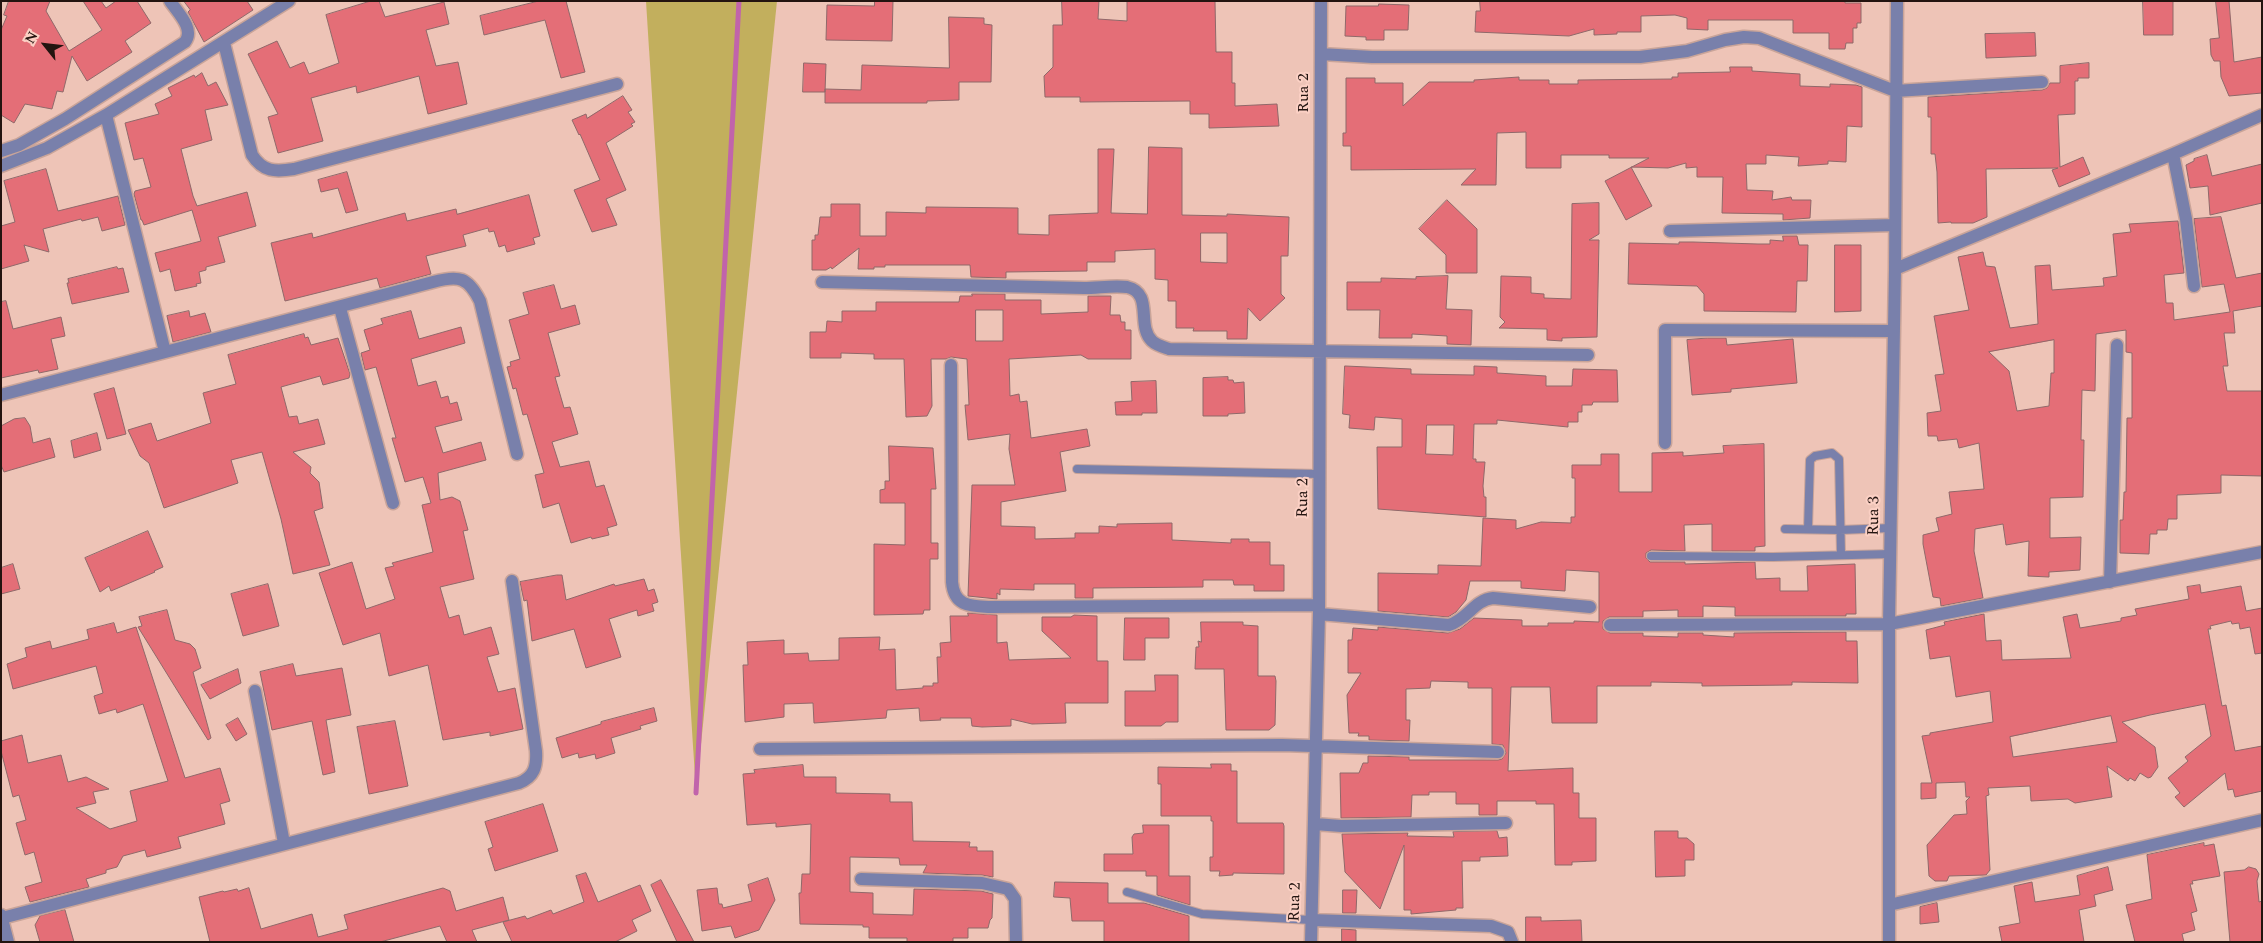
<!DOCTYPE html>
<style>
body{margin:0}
#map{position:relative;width:2263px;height:943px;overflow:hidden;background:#eec4b7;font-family:Spectral,serif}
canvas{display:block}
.frame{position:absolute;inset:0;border:2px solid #231410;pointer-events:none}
.north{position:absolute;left:20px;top:20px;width:50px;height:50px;-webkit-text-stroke:4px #fbd0c4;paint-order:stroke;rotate:299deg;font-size:14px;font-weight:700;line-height:20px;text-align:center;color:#231410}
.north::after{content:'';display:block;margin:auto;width:18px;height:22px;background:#231410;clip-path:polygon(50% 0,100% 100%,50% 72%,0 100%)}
</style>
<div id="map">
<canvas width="2263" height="943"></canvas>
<div class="frame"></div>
<div class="north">N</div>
</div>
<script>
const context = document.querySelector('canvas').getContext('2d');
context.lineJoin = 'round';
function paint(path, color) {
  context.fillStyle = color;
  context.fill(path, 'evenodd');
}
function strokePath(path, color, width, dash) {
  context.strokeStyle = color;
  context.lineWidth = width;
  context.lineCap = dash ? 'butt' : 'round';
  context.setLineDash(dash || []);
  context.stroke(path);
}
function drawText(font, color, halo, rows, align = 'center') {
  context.font = font + ' Spectral,serif';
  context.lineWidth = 4;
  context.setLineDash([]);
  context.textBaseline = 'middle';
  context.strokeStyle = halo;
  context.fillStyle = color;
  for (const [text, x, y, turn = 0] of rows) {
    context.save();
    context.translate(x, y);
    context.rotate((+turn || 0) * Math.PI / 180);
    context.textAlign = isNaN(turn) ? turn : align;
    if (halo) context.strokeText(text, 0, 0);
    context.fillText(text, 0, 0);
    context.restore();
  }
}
const green = new Path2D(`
 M646 1H777L696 793Z`);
const stream = new Path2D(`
 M696 793 739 1`);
const building = new Path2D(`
 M9 1H50L46 11 69 51 102 30 83 1H101L106 8 116 1H137L151 23 125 41 132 52 87 81 72 56 63 92 57 91 52 109 25 104 14 123 1 115V30L7 16 4 15Z
 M184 1H247L253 10 204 42 188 12 190 10Z
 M371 1H379L385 17 444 2 449 24 426 30 436 66 458 62 467 104 428 114 419 76 357 93 356 86 311 98 323 141 278 153 268 117 278 114 248 54 277 41 290 68 304 62 309 74 339 63 326 15Z
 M539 1H566L585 72 561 78 545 20 484 35 480 16Z
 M875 1H893L892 41 826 40 827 5 874 6Z
 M1062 1H1099L1098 19 1127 21V1H1215L1216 52H1232V83H1235V106L1277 104 1279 126 1209 128V114H1190V101L1080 102V97H1045L1044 76 1053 67V25H1062Z
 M1480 1H1845V3H1861V23H1857V28H1853V43H1846L1845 49H1829V33H1793V20H1708V30L1687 29V18L1675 15 1641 16V32H1617V34L1594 35V29L1569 36 1475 32 1476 11H1480Z
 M2143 1H2173V35H2144Z
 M2216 1H2229L2234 62 2262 57V93L2229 96 2221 77 2220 61H2214L2211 55 2210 39 2219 38Z
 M1379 4 1409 5 1408 30H1384V40H1366V37L1345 36 1346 6H1378Z
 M949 17 984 18V24L992 25 991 82H959V100L927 101V103H825V89L861 90 862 65 949 68Z
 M2035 33 2036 56 1986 58 1985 34Z
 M804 63 826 64 825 92H803Z
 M2089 63V78H2078V81H2075V114L2058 115 2060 167 2083 157 2090 174 2059 187 2052 170 2058 168 1986 169 1987 217 1973 223H1951V222L1938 223 1937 172 1935 154H1931V117H1928V97L2042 90 2047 88 2050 83H2060V66Z
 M1730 67H1752V71L1800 74V86L1830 87V84L1856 85 1862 87V127L1847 126 1846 162 1828 161V164L1798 166 1799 157 1766 155V164H1746L1747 190 1773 191 1772 200 1791 197 1792 200H1811L1810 218 1783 220V214L1722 213 1723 177H1697V167L1686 168V163L1668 168 1631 167 1652 206 1626 220 1605 181 1649 158H1609V155H1561V168H1526V132L1497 133 1496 185H1461L1476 169 1351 170V146H1343V133H1346V78H1375V83H1403V106L1429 82H1474V80L1519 77V80H1549V84H1578V80L1672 79V77H1678V73L1730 72Z
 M202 73 208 86 216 82 228 105 205 110 212 140 181 149 193 196 197 206 247 192 256 226 218 237 225 262 206 267V270L199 272 201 283 196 284 197 286 175 291 170 269 160 272 155 253 201 241 192 210 144 225 142 220H141L134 194 135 191 151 187 143 158 134 160 125 123 159 114 155 104 172 96 168 88 194 75 195 77Z
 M623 96 632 110 628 112 635 122 631 124 633 126 606 143 626 190 606 199 617 225 592 232 574 190 600 180 580 134 579 135 572 120 586 114 587 118Z
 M1149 147 1182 148V215L1227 216V214L1289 217 1288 256H1281V294L1285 298 1260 321 1248 308 1247 339H1227V331H1193L1194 328H1176V301H1168V280L1155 279V249L1115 251V262H1087V271L1006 272V278L971 277 970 265H885V267H874V269H858L859 248 832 269 831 267 826 270H812V240H815V235H818L820 217H831V204H860V236H886V212L926 213V207L1018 208V234L1049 235V215L1098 213V149H1114L1111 213 1147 214ZM1201 233H1227V263L1201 262Z
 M2207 155 2212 176 2262 164V203L2210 215 2208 186 2190 188 2186 165 2194 161V159Z
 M46 169 58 211 118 196 125 225 102 231 98 217 82 221 81 219 43 229 49 252 24 245 29 261 1 269V226L15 222 4 181Z
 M347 172 358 210 346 213 338 188 321 192 318 180Z
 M529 195 540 236 533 238 535 244 507 252 505 245 499 247 494 231 489 232 488 228 463 235 466 246 426 256 431 274 380 288 377 278 285 301 271 243 312 233 313 238 405 213 407 221 456 209 457 214Z
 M1447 200 1477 229V273H1446V255L1419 229Z
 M1599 203V234L1589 240H1599L1597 337 1562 338V341L1547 340V329L1499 328 1505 322 1500 317 1501 276 1531 277V293L1544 294V298L1571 299 1572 204Z
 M2221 217 2236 278 2262 273V306L2233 311 2235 333H2224L2228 366H2223L2227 391H2262V476L2221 475V493L2177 495V519H2168L2167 530H2157V534H2150L2149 554 2120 553V520H2123L2124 492H2126L2127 418H2132V353L2126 352V330L2096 334 2095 391 2082 390 2081 440H2084L2083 497 2050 498V538L2081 537 2080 570 2049 572V577L2028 576 2029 541 2006 545 2003 524 1975 529 1974 551 1983 598 1941 606 1940 598 1933 597 1923 544V535L1939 531 1936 518 1952 514 1949 492 1984 489 1979 443 1959 448 1957 439 1938 441 1937 436H1928L1927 413 1941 411 1935 375 1944 374 1934 316 1969 310 1958 257 1983 252 1986 266 1995 267 2010 328 2038 324 2035 266 2050 265 2052 290 2104 286 2103 278 2117 276 2113 234 2131 232 2129 224 2178 221 2184 273 2164 275 2166 303H2173L2174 320 2230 312 2224 284 2202 287 2194 219ZM2054 340V373H2051L2049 406 2017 411 2009 371 1989 352Z
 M1783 236H1797L1799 245H1808L1807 281H1797L1796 312 1704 311V294L1697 286 1628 284 1629 243 1679 244V242H1693L1758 244H1770V240L1783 241Z
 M1835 245H1861V311L1835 312Z
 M117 267 118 269 123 268 129 292 72 304 67 283H69L68 279Z
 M1448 276 1446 309 1472 310 1471 345 1447 344V336L1412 334V338H1379L1380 310H1347V282H1381V278L1416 279V277Z
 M554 285 561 309 575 305 580 324 548 333 560 376 555 377 564 408 570 407 578 434 552 442 560 467 589 461 596 487 604 485 617 525 607 528 609 535 592 539 591 537 571 543 559 503 543 508 535 475 544 473 527 414 523 415 516 388 513 389 507 367 511 366 510 362 520 359 509 320 529 314 523 293Z
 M972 294H1005V300H1041V314L1088 312V296H1111L1110 315H1120L1121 322H1125V330H1131V359H1088L1081 355 1009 359 1010 396 1019 394 1020 402 1027 401 1031 438 1087 429 1090 446 1060 452 1066 491 1001 502V526L1035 527V539L1075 538V533H1099V526L1117 527V524L1172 523V540L1231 543V539H1249V542H1270V565H1284V591H1254V585H1234L1233 580H1203V587L1093 588V598H1075V584H1034V590L1000 589V595L997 593V599L968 596 972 485H1015L1009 449 1010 434 968 440 965 405H969L967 359 951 357 946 359H931L932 406 927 416 906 417 904 359H874V354L841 353V358H810V332H826L827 321 842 322V311H876V302H959L960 296H972ZM976 310H1003V341H976Z
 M6 301 13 329 61 317 65 336 51 339 58 369 39 373 38 370 1 378V302Z
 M189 311 190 317 205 313 211 332 173 342 167 316Z
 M411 311 419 339 461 327 465 343 411 359 418 386 436 381 441 398 448 396 450 404 457 402 462 420 435 427 443 453 481 442 486 460 438 473 440 500 452 497 460 501 468 530 463 531 474 579 440 587 449 618 459 615 464 635 491 627 499 654 487 657 498 692 515 688 523 729 490 736V732L443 740 428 665 389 676 380 633 343 645 319 573 352 562 366 609 395 599 385 568 394 566 392 563 433 552 422 505 431 503 423 477 405 482 392 438H396L376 367 365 370 361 353 370 350 364 330 383 324 381 319Z
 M304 334 305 338 308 337 311 345 338 338 350 374 349 378 323 385 320 376 281 387 289 417 297 416 299 424 318 419 325 444 293 452 311 467 310 473 319 482 323 508 314 511 330 565 293 574 281 519 262 452 231 460 238 483 164 508 149 463 140 456 128 430 151 423 157 441 211 423 203 393 236 384 228 355Z
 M1708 338H1726L1727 345 1793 339 1797 383 1731 389V392L1692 395 1687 340Z
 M1345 366 1411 369V374L1474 375V366L1497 367V373L1546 376V386H1572L1573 369 1617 370 1618 402H1593L1592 405H1582V412H1578V422H1568V427L1497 420V424H1474L1473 459H1476V462H1485L1483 486 1484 497H1486V517L1378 509 1377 447H1402V419L1375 417 1374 430 1349 428 1350 415 1343 414ZM1427 425H1454L1453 455 1426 454Z
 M1228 377V380H1233L1234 383 1244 382 1245 413 1228 414V416H1203V378Z
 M1156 381 1157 413H1142V415H1116L1115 402 1132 401 1131 382Z
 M114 388 126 434 107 439 94 394Z
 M25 418 30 426 33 443 50 438 55 457 4 472 1 465V426L14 419Z
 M97 433 101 450 74 458 71 441Z
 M1764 444 1765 546 1755 547V551H1712V524L1684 525 1685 551 1651 550 1646 553V558L1650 562H1685V564L1755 562 1756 579 1780 578V591H1808L1807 566 1855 564 1856 614H1846V616H1735V607L1703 606V617H1678V610L1643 611V617H1609L1603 621V629L1610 633H1643V636L1678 637V633H1703V635L1734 637V633L1846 632V641H1857L1858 683 1792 682V685L1702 686V683L1651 682V686H1597V723H1552L1550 687H1511L1508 771 1573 768V793H1579V818H1596V861L1572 862V865H1555L1554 804H1536V801H1497V815H1479V804H1456V792H1429V795H1412L1411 817 1341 818 1340 773H1359L1363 763H1368V756L1409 757V760H1498L1502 759 1506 753 1503 745 1492 744V688H1468V682L1431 681 1430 688 1406 689V720H1410L1409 741 1369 740V736H1358L1359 733H1349L1347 695 1361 673H1348V640H1352L1353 628 1378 630V627L1448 633 1460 629 1474 618 1522 620V626H1548V623H1574V621L1599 622V572L1566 570 1565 591 1521 588V581H1470L1466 600 1456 612 1448 617 1378 611V573L1438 574V565L1481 566 1483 518 1516 520V529L1541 522 1571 523V517H1575V478H1572V465H1601V454H1619V492H1652V453L1683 452V456L1724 453 1723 446Z
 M889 446 933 448 936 489H931V543H938V559H930V610H924L923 614 874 615V544L905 545V503H880V490L885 489V481H889Z
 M148 531 163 567 154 571 155 572 111 591 109 586 100 592 85 558Z
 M13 564 20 589 1 594V568Z
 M557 575H562L566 600 614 584 615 586 644 579 648 591 654 589 658 602 652 604 654 611 638 616 637 610 609 619 621 657 586 668 574 629 532 641 527 600 524 601 520 582Z
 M268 584 279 626 243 636 231 594Z
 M2200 585 2201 593 2241 586 2246 611 2262 608V653L2255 654 2250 627 2240 629 2239 623 2232 624 2231 621 2210 626 2211 629H2208L2222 706 2226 705 2235 751 2262 746V791L2235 797 2233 789 2228 790 2225 773 2184 807 2175 797 2180 793 2168 778 2188 761 2185 757 2211 736 2205 704 2150 715 2122 722 2155 747 2158 767 2151 777 2148 778 2140 773 2135 781 2130 778 2128 781 2107 766 2112 797 2075 803 2068 799 2031 801 2030 786 1988 788 1989 795 1986 796 1990 870 1986 875 1949 876 1947 881H1935L1929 876 1927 845 1954 815 1967 814 1966 801 1970 797H1966L1965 782 1936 783V798L1921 799V783H1932L1922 736 1930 735V733L1993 722 1990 691 1956 697 1950 656 1930 659 1926 630 1945 625 1944 622 1984 614 1986 641 2001 640 2002 660 2071 658 2063 617 2077 614 2080 628 2121 621V618L2137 615 2135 609 2189 599 2187 587ZM2111 716 2117 742 2013 757 2010 737Z
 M167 610 175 640 190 644 195 649 201 668 193 672 211 738 208 740 138 627 142 626 139 617Z
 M968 613 997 615V643L1007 642 1009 660 1071 658 1042 631V617H1071L1074 615 1097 616V661H1108V703H1065L1066 723 1032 724 1011 719V726L982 727 972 726 971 718H940L941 720 920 721 919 708 887 710 886 718 814 723 813 703 784 704V717L745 722 743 665H748L747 642 784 640V654L808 653 809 661 839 660V638L880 637 879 650 895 649 896 690 923 688V686H933V683H938L937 657H941L940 643 951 642 950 616H968Z
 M1125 618H1169V638H1145V660H1124Z
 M1201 622H1243V625L1258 626V676H1275L1276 681 1275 725 1269 730H1226L1224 669H1195L1196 647H1199L1198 641 1201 642Z
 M114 623 117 633 136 627 185 778 220 768 230 801 220 804 225 824 178 837 181 848 147 857 145 850 123 856 117 867 106 870V873L86 879 89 887 30 902 25 887 42 882 34 852 25 855 16 823 26 820 19 795 13 797 1 751V741L22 735 28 763 61 755 68 782 86 777 109 789 93 792 96 803 76 808 110 829 137 821 130 791 168 781 143 704 117 713 116 709 99 714 94 696 103 693 96 666 13 689 7 664 27 657 25 648 50 641 52 649 89 639 87 630Z
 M293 664 296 676 342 668 351 715 326 720 335 772 323 775 312 721 272 730 260 672Z
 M238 669 241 683 210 699 201 685Z
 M1155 675H1178V722H1166L1161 726H1125V691H1155Z
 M654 708 657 721 640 726 641 729 611 738 615 753 596 759 595 754 579 758 578 753 562 758 556 738 601 724V722Z
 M238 718 247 734 236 741 226 725Z
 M395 721 408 786 369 794 357 727Z
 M1211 764H1231V771H1237V823H1283L1284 826V874L1233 873V875L1219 876 1220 871H1210V857H1213V821H1211V816H1161V784H1158V767L1211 768Z
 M803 765 804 777H836V793L890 794V802H912L913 841 970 842 969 847H977V851H993V877L982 875 923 873 927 865H900L899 858 850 857V892L873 893V914L913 915 914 889 981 891 993 894 992 918 990 920 988 928H968V938H953V942H907V938H869V927H863V925L800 924 799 893H801L802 874H810L811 824 776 827V823L747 825 743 774 755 773 754 770Z
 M543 804 558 851 495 871 488 849 493 847 485 822Z
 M1143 825H1169V876H1190V905L1157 895V876H1146V871H1104V854H1133L1132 837 1134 834 1143 833Z
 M1497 831 1499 838 1507 837 1508 856 1480 857V861H1462L1463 908H1456V910L1411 914V910H1404V845L1380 909 1345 872 1342 834 1408 833 1407 836 1454 837 1453 832Z
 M1655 831H1678V838H1687L1694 844V860H1685V876L1656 877Z
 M2204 843V846L2214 844 2220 876 2192 881 2193 884H2190L2197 911 2191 913 2195 930 2182 934 2184 942H2135L2126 905 2152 899 2147 855Z
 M2108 867 2113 890 2094 895 2096 906 2079 910 2084 942H2002L1999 927 2020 923 2014 886 2032 882 2035 902 2080 895 2077 876Z
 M2249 867 2256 869 2259 874 2257 881 2259 902 2262 901V942H2230L2224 872 2244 870Z
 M586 873 598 902 640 885 651 911 632 920 637 931 615 942H512L503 922 525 916 527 919 551 910 553 914 584 902 576 876Z
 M768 878 775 900 759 930 735 938 731 926 702 931 697 890 717 888 719 904H722L723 908 752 901 748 885Z
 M661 880 694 942H677L651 885Z
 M1055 882 1108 883V903H1144L1189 916V942H1104V921H1072L1070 898 1054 897Z
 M249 888 261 929 312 914 318 937 348 929 344 915 443 888 450 891 456 911 503 897 509 920 472 930 477 942H447L440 926 380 942H210L199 897 223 891 224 892 237 889 238 891Z
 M1343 890H1357L1356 913H1343Z
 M1937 903 1939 922 1920 924V907Z
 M65 910 74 942H40L35 925 40 916Z
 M1526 917H1541V921L1581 920 1582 942H1526Z
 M1342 929 1356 930V942H1342Z`);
const service = new Path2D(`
 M1077 469 1321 474
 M1785 529 1840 530 1891 528
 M1808 529 1810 460 1815 456 1832 453 1839 459 1841 555
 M1651 556 1773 557 1891 554
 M1127 892 1202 914 1311 920`);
const minor = new Path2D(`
 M224 43 252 155C263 172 275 172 294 169L617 84
 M1321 54 1372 57H1640L1687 51 1725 40 1744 37 1759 38 1895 91 2042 82
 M106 115 165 352
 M1 151 19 145 65 119 185 42C195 29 178 13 170 1
 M2173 154 2186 219 2194 286
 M1 166 47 148 106 115 289 1
 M1670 231 1895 225
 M1895 269 2173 154 2262 115
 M822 282 1084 288C1098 288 1114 285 1127 287 1154 293 1136 326 1152 341 1156 345 1163 347 1169 349L1588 355
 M340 308 393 503
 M951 365 952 582C954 606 969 606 990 607L1319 605
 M1 395 433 282C459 275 468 277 480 301L517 454
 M1665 443V330L1894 331
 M2110 582 2117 345
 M1319 614 1449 625C1468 619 1474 600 1493 598L1590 607
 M1610 625 1889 624 2262 552
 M255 691 284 843
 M760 749 1282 745 1498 752
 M1315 824 1341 826 1506 823
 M861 879 982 883 1008 889 1015 899 1016 942
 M1889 905 2262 820
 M2 918 519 783C534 777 537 767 536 751L512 581
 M1311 920 1491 926 1508 932 1512 942
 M1311 942 1319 614 1321 1
 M1889 942V624L1895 269 1897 1`);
const tertiary = new Path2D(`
 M1 915 8 942`);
const streetNames = [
 ["Rua 2",1305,93,-90],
 ["Rua 2",1304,498,-89],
 ["Rua 3",1875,516,-89],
 ["Rua 2",1296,902,-88]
];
paint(green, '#c2af5d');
strokePath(stream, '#c164ab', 5);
paint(building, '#e46e77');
strokePath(building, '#8f6869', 1);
strokePath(service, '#c9a499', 10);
strokePath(minor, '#c9a499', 15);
strokePath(tertiary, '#c9a499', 15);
strokePath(service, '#7980ab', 8);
strokePath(minor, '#7980ab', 12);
strokePath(tertiary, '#7980ab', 12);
drawText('16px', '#231410', '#fbd0c4', streetNames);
</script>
